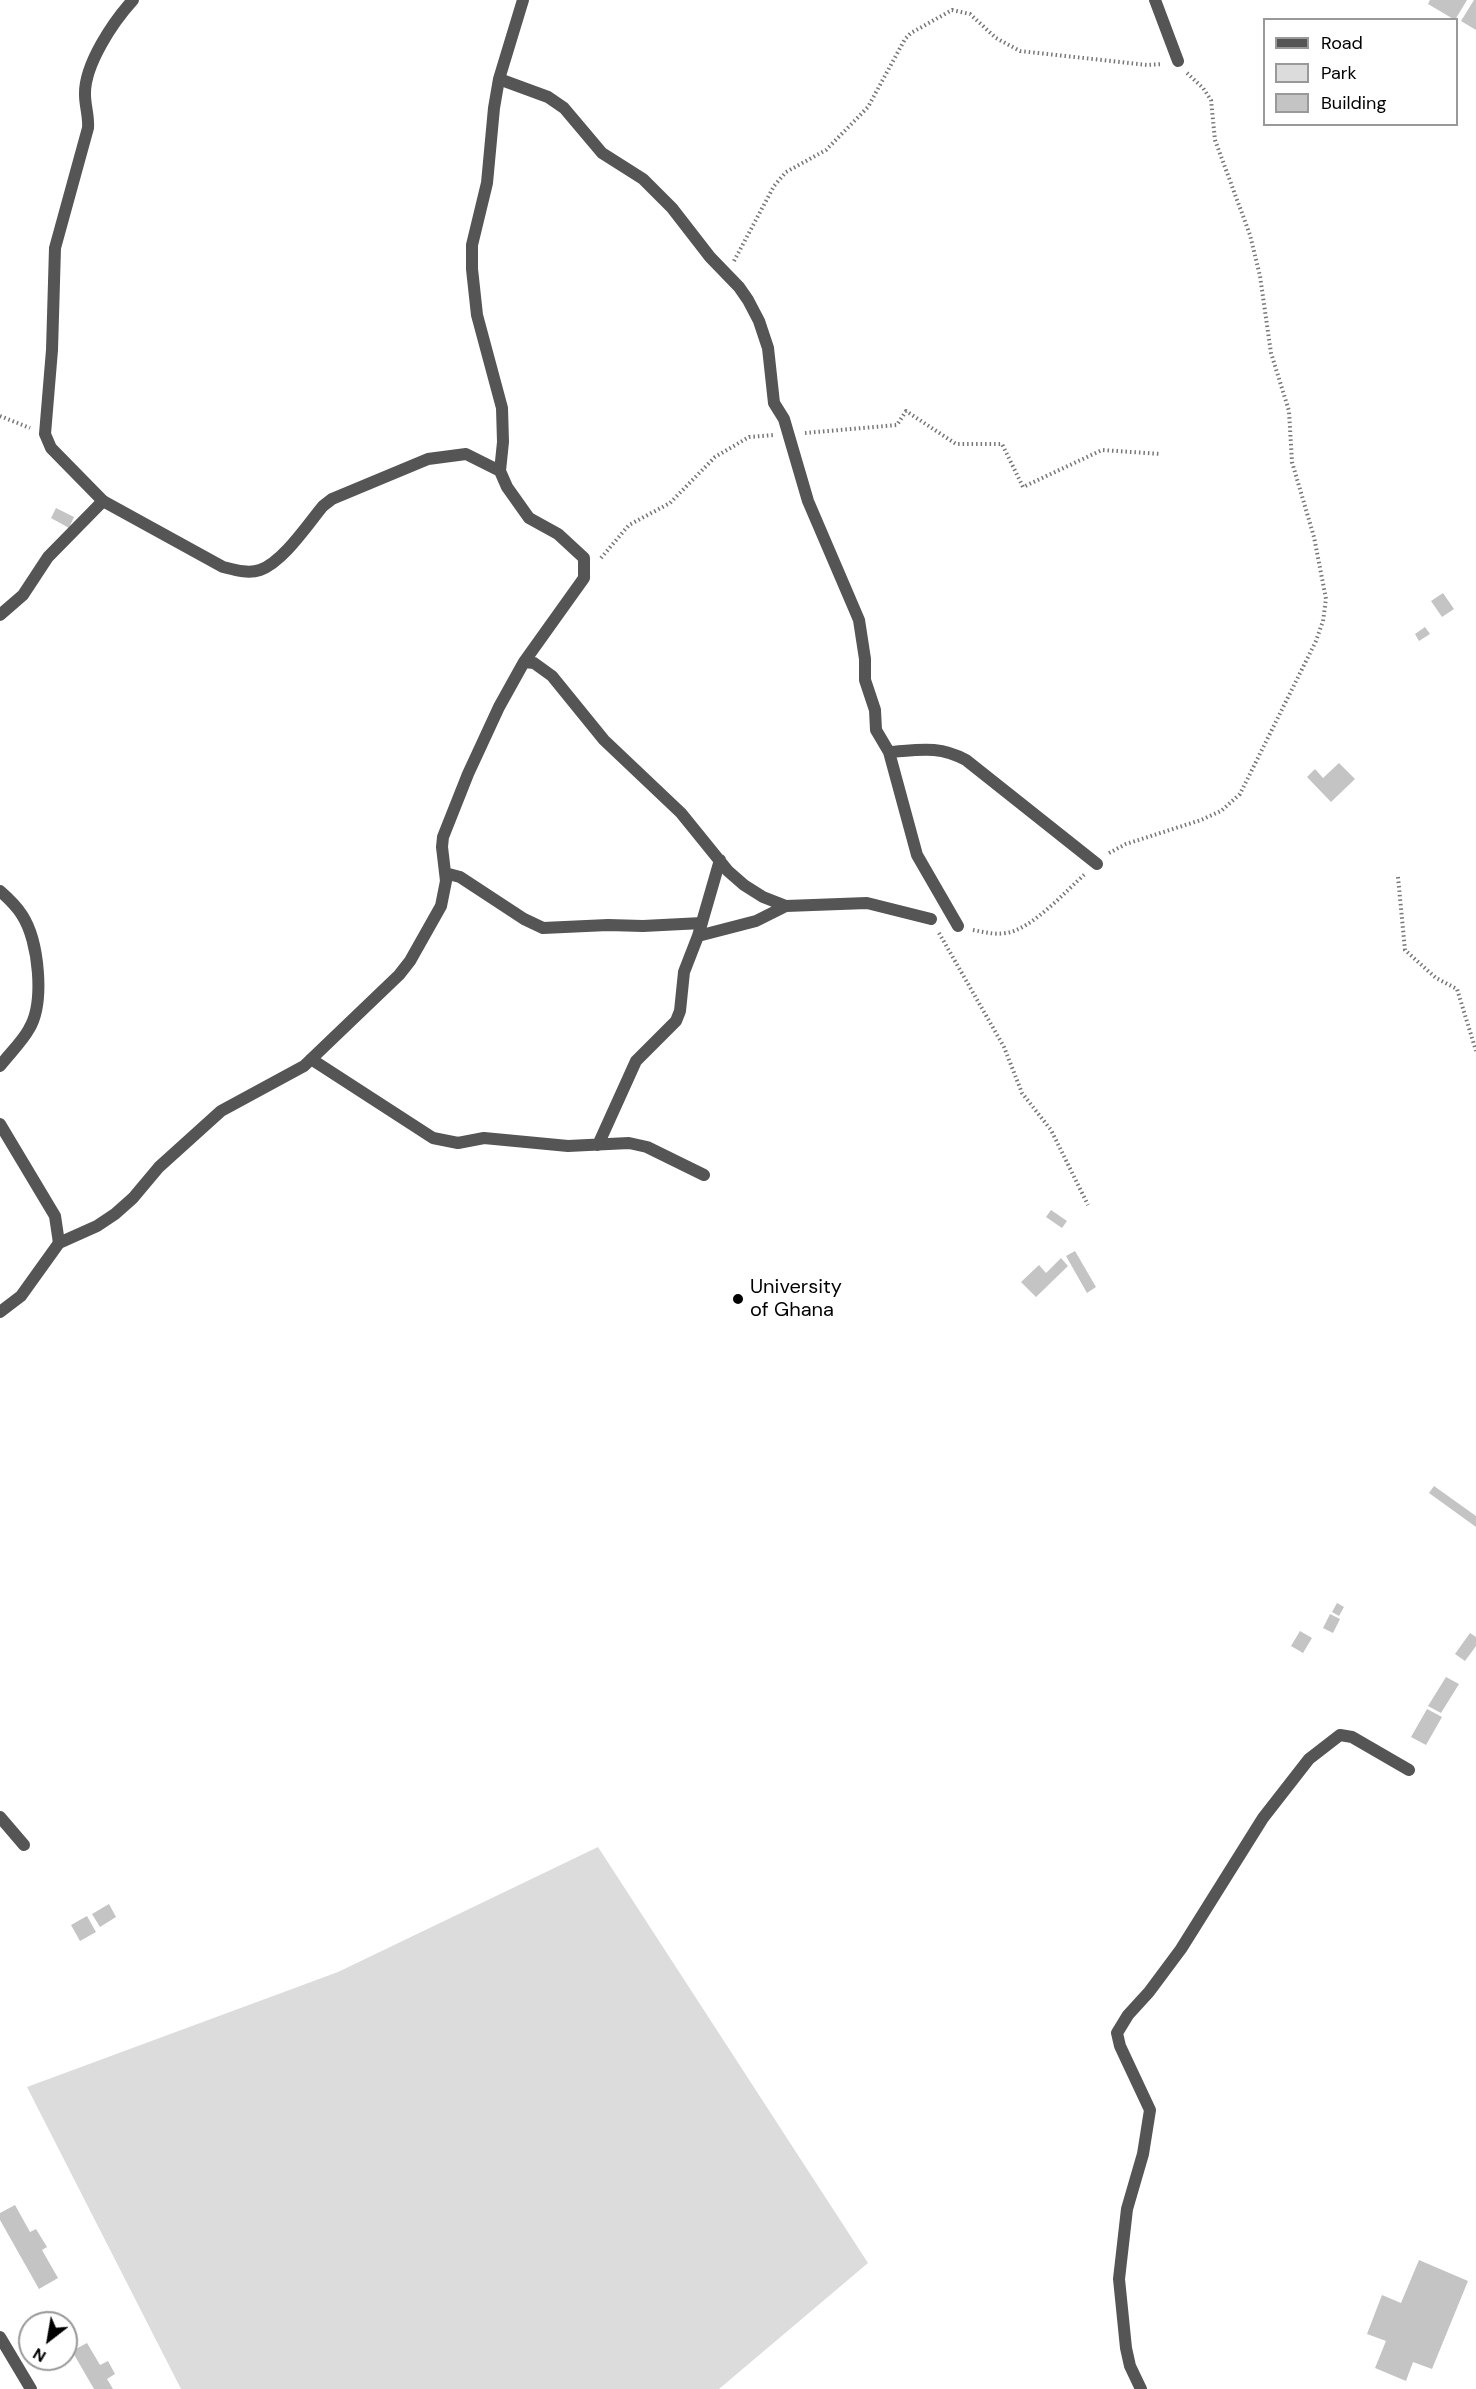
<!DOCTYPE html>
<style>
body{margin:0}
#map{position:relative;width:1476px;height:2389px;overflow:hidden;background:#fff;font-family:"DM Sans",sans-serif}
canvas{display:block}
.legend{position:absolute;left:1263px;top:18px;width:195px;height:108px;box-sizing:border-box;background:#fff;border:2px solid #999;margin:0;padding:8px 10px;list-style:none;font-size:18px;color:#000}
.legend li{display:flex;align-items:center;gap:12px;height:30px}
.legend b{width:30px;border:2px solid #999}
.north{position:absolute;left:18px;top:2311px;width:60px;height:60px;box-sizing:border-box;background:#fff;border:2px solid #999;border-radius:50%;rotate:211deg;font-size:16px;font-weight:700;line-height:24px;text-align:center;color:#000}
.north::after{content:'';display:block;margin:auto;width:21px;height:27px;background:#000;clip-path:polygon(50% 0,100% 100%,50% 72%,0 100%)}
</style>
<div id="map">
<canvas width="1476" height="2389"></canvas>
<ul class="legend">
<li><b style="height:8px;background:#555"></b>Road</li>
<li><b style="height:16px;background:#dcdcdc"></b>Park</li>
<li><b style="height:16px;background:#c4c4c4"></b>Building</li>
</ul>
<div class="north">N</div>
</div>
<script>
const context = document.querySelector('canvas').getContext('2d');
context.lineJoin = 'round';
function paint(path, color) {
  context.fillStyle = color;
  context.fill(path, 'evenodd');
}
function strokePath(path, color, width, dash) {
  context.strokeStyle = color;
  context.lineWidth = width;
  context.lineCap = dash ? 'butt' : 'round';
  context.setLineDash(dash || []);
  context.stroke(path);
}
function drawText(font, color, halo, rows, align = 'center') {
  context.font = font + ' "DM Sans",sans-serif';
  context.lineWidth = 6;
  context.setLineDash([]);
  context.textBaseline = 'middle';
  context.strokeStyle = halo;
  context.fillStyle = color;
  for (const [text, x, y, turn = 0] of rows) {
    context.save();
    context.translate(x, y);
    context.rotate((+turn || 0) * Math.PI / 180);
    context.textAlign = isNaN(turn) ? turn : align;
    if (halo) context.strokeText(text, 0, 0);
    context.fillText(text, 0, 0);
    context.restore();
  }
}
const green = new Path2D(`
 M598 1847 868 2263 719 2389H181L27 2087 338 1972Z`);
const building = new Path2D(`
 M1430 0H1467L1455 20 1428 4Z
 M1474 0H1476V30L1461 21Z
 M56 508 74 517 69 528 51 518Z
 M1443 593 1454 609 1442 617 1431 601Z
 M1425 627 1430 634 1419 641 1415 634Z
 M1339 763 1355 779 1331 802 1307 777 1315 769 1323 778Z
 M1051 1210 1067 1221 1062 1228 1046 1217Z
 M1075 1251 1096 1287 1087 1293 1066 1256Z
 M1061 1258 1068 1266 1036 1297 1021 1282 1039 1265 1046 1273Z
 M1434 1486 1476 1516V1527L1429 1493Z
 M1337 1603 1344 1607 1339 1616 1332 1612Z
 M1330 1614 1340 1619 1333 1633 1323 1628Z
 M1300 1631 1312 1638 1303 1653 1291 1646Z
 M1470 1633 1476 1637V1646L1465 1661 1455 1654Z
 M1446 1677 1459 1684 1441 1713 1428 1706Z
 M1427 1709 1442 1717 1426 1745 1411 1737Z
 M109 1904 116 1917 100 1927 92 1914Z
 M87 1916 96 1932 80 1941 71 1925Z
 M15 2205 30 2232 36 2229 47 2247 42 2250 58 2278 39 2289 0 2220V2213Z
 M1419 2260 1468 2281 1432 2369 1413 2362 1406 2381 1375 2368 1386 2341 1367 2334 1382 2295 1401 2303Z
 M87 2343 100 2365 108 2361 115 2374 107 2379 113 2389H94L72 2351Z`);
const path = new Path2D(`
 M734 261 774 186 786 172 826 150 868 107 905 39 911 33 952 10 970 14 996 38 1020 51 1147 65 1162 64
 M0 416 30 428
 M805 433 897 425 906 411 956 444H1002L1023 487 1102 450 1161 454
 M601 558 629 525 670 503 715 457 749 437 773 435
 M1109 853 1126 844 1201 820 1221 811 1240 794 1316 641 1323 621 1326 599 1314 537 1292 462 1289 411 1271 353 1260 276 1250 235 1215 140 1211 100 1203 88 1187 73
 M1398 877 1405 950 1436 978 1457 989 1476 1051
 M973 930C984 932 994 935 1006 933 1031 930 1066 891 1085 874
 M939 933 1004 1047 1022 1093 1051 1130 1088 1205`);
const lane = new Path2D(`
 M0 615 23 595 48 557 103 501
 M0 891C8 898 17 907 22 915 39 941 45 1003 29 1029 22 1042 9 1054 0 1066
 M0 1124 55 1216 59 1243
 M0 1817 24 1845
 M1141 2389 1130 2366 1126 2348 1119 2279 1127 2209 1143 2154 1150 2110 1120 2046 1117 2033 1128 2015 1149 1992 1181 1949 1263 1818 1309 1759 1340 1735 1352 1737 1409 1770`);
const street = new Path2D(`
 M133 0C113 22 84 65 85 95 85 106 89 116 88 128L55 248 52 350 45 434 51 448 103 501 223 567C235 570 248 574 260 570 283 562 308 524 323 506L332 499 428 459 466 454 500 471
 M1155 0 1178 61
 M499 79 548 97 564 108 602 153 643 179 672 208 710 257 739 287 748 300 759 321 768 348 774 403 784 419 808 501 859 620 865 659V680L875 710 876 730 889 752 917 855 958 926
 M524 662 534 663 552 676 604 740 681 813 728 871 744 885 763 897 786 906 867 903 931 919
 M889 752C919 750 938 745 966 760L1097 864
 M445 873 460 877 524 919 543 928 608 925 643 926 702 923
 M698 936 756 921 786 906
 M311 1059 433 1138 458 1143 484 1138 568 1146 629 1143 647 1147 704 1175
 M598 1145 636 1061 676 1021 680 1011 684 972 698 936 720 860
 M0 1312 21 1296 59 1243 97 1226 115 1214 133 1198 159 1167 221 1111 304 1066 399 975 410 961 441 906 446 881 442 847 443 837 468 774 499 707 524 662 584 578V558L558 534 529 518 507 487 500 471 503 442 502 408 477 315 472 269V245L487 183 494 108 499 79 523 0
 M0 2337 31 2389`);
const markers = [
 [738,1299,6,"#000"]
];
const poiNames = [
 ["University",750,1288],
 ["of Ghana",750,1311]
];
paint(green, '#dcdcdc');
paint(building, '#c4c4c4');
strokePath(path, '#777', 4, [1.5, 3]);
strokePath(lane, '#555', 12);
strokePath(street, '#555', 12);
for (const [x, y, r, color] of markers) {
  const dot = new Path2D();
  dot.arc(x, y, r, 0, 2 * Math.PI);
  context.fillStyle = color;
  context.fill(dot);
  strokePath(dot, '#fff', 2);
}
drawText('20px', '#000', '#fff', poiNames, 'left');
</script>
